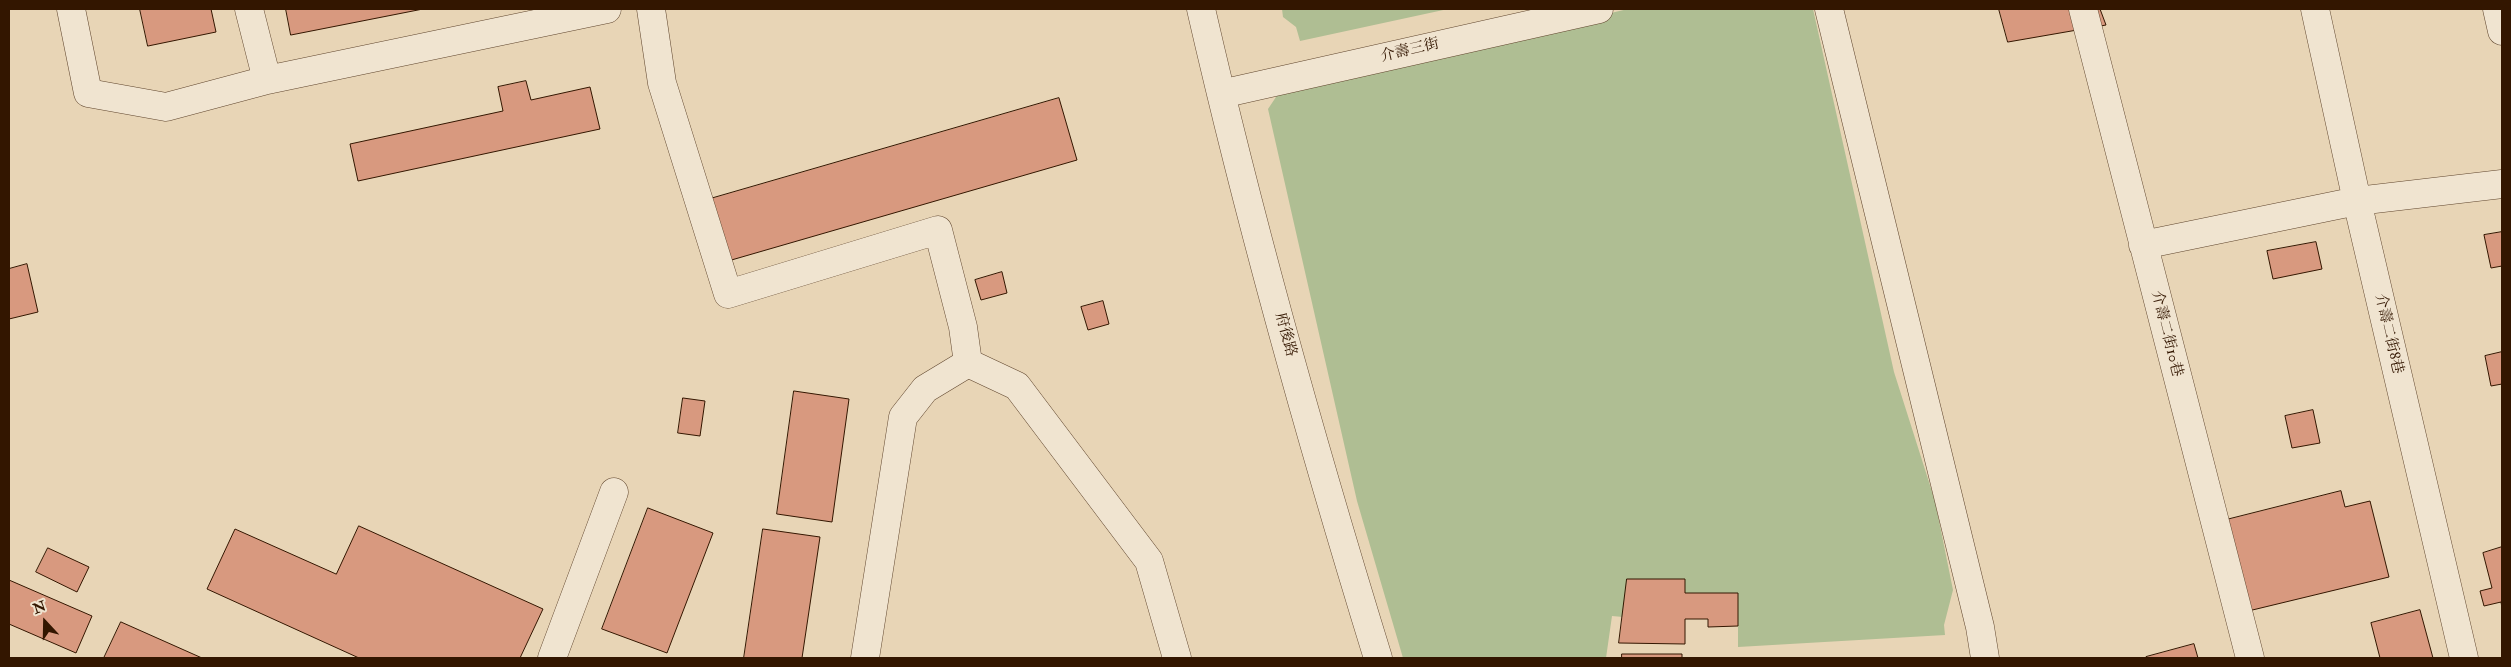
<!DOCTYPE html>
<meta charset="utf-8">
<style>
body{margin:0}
#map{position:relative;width:2511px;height:667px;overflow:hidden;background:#e8d5b6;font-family:"IM FELL Double Pica",serif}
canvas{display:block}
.frame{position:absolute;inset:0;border:10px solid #331600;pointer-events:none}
.north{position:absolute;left:20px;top:597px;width:50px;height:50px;-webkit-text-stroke:4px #f0e4d0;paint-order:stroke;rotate:339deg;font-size:14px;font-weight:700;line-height:20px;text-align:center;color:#331600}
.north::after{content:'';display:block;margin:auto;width:18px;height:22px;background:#331600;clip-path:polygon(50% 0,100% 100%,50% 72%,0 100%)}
</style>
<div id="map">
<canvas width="2511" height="667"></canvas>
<div class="frame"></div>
<div class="north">N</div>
</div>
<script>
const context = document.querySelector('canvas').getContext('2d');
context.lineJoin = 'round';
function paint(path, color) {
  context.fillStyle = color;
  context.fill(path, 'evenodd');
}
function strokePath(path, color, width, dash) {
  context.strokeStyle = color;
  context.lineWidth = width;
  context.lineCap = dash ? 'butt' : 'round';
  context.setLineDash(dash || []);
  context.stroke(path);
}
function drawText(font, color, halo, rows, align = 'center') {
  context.font = font + ' "IM FELL Double Pica","Noto Serif TC",serif';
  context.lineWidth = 4;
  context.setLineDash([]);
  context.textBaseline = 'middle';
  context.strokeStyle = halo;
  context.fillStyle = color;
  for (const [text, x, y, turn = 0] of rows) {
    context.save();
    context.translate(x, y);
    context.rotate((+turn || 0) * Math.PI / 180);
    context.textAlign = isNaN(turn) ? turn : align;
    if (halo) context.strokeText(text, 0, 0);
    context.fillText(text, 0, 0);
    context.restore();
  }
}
const green = new Path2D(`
 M1282 9H1448L1300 41 1296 27 1283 17Z
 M1628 9H1813L1894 372 1935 501 1953 590 1944 625 1945 635 1738 647V593H1685L1623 617 1612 616 1606 658H1403L1357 501 1268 109 1278 94 1291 87Z`);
const building = new Path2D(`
 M140 9H211L216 32 148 46Z
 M286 9H423L291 35Z
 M1999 9H2100L2106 25 2008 42Z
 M526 81 531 100 590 87 600 129 358 181 350 144 503 111 498 87Z
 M1059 98 1077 160 728 261 710 199Z
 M2502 232V266L2491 268 2484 235Z
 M2316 242 2322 269 2273 279 2267 251Z
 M27 264 38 312 9 319V269Z
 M1002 272 1007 293 981 300 975 280Z
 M1103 301 1109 324 1088 330 1081 307Z
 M2502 352V384L2491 386 2485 356Z
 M794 391 849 399 832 522 777 514Z
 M683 398 705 401 700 436 678 433Z
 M2313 410 2320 443 2292 448 2285 416Z
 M2341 491 2345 507 2370 501 2389 577 2240 613 2218 522Z
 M648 508 713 533 667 653 602 629Z
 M359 526 543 609 520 658H359L207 589 235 529 336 574Z
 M763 529 820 537 802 658H744Z
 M2502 547V608L2501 602 2484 606 2480 591 2492 588 2483 553Z
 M48 548 89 567 77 592 36 572Z
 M1627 579H1685V593H1738V626L1708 627V619H1685V644L1619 643Z
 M9 580 92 616 76 653 9 624Z
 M2420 610 2433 658H2380L2371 623Z
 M121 622 202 658H104Z
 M2194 644 2198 658H2146V657Z
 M1622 654H1682V658H1622Z`);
const minor = new Path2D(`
 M71 9 88 93 166 107 267 80 607 9
 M249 9 267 80
 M651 9 662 83 728 294 938 230 963 327 968 363
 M1201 9C1251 227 1312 444 1378 658
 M1829 9 1980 627 1985 658
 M2083 9 2250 658
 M2315 9 2357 201 2464 658
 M2497 9 2502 31
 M1221 94 1599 9
 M2143 245 2357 201 2502 184
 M552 658 614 492
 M865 658 903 417 925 389 968 363 1017 386 1149 561 1177 658`);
const streetNames = [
 ["介壽三街",1410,51,-13],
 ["介壽二街10巷",2166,334,76],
 ["介壽二街8巷",2388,334,77],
 ["府後路",1285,335,75]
];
paint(green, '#afbe93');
paint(building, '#d8997f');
strokePath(building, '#331600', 1);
strokePath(minor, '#60462e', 29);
strokePath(minor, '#f0e4d0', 28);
drawText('15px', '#331600', '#f0e4d0', streetNames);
</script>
